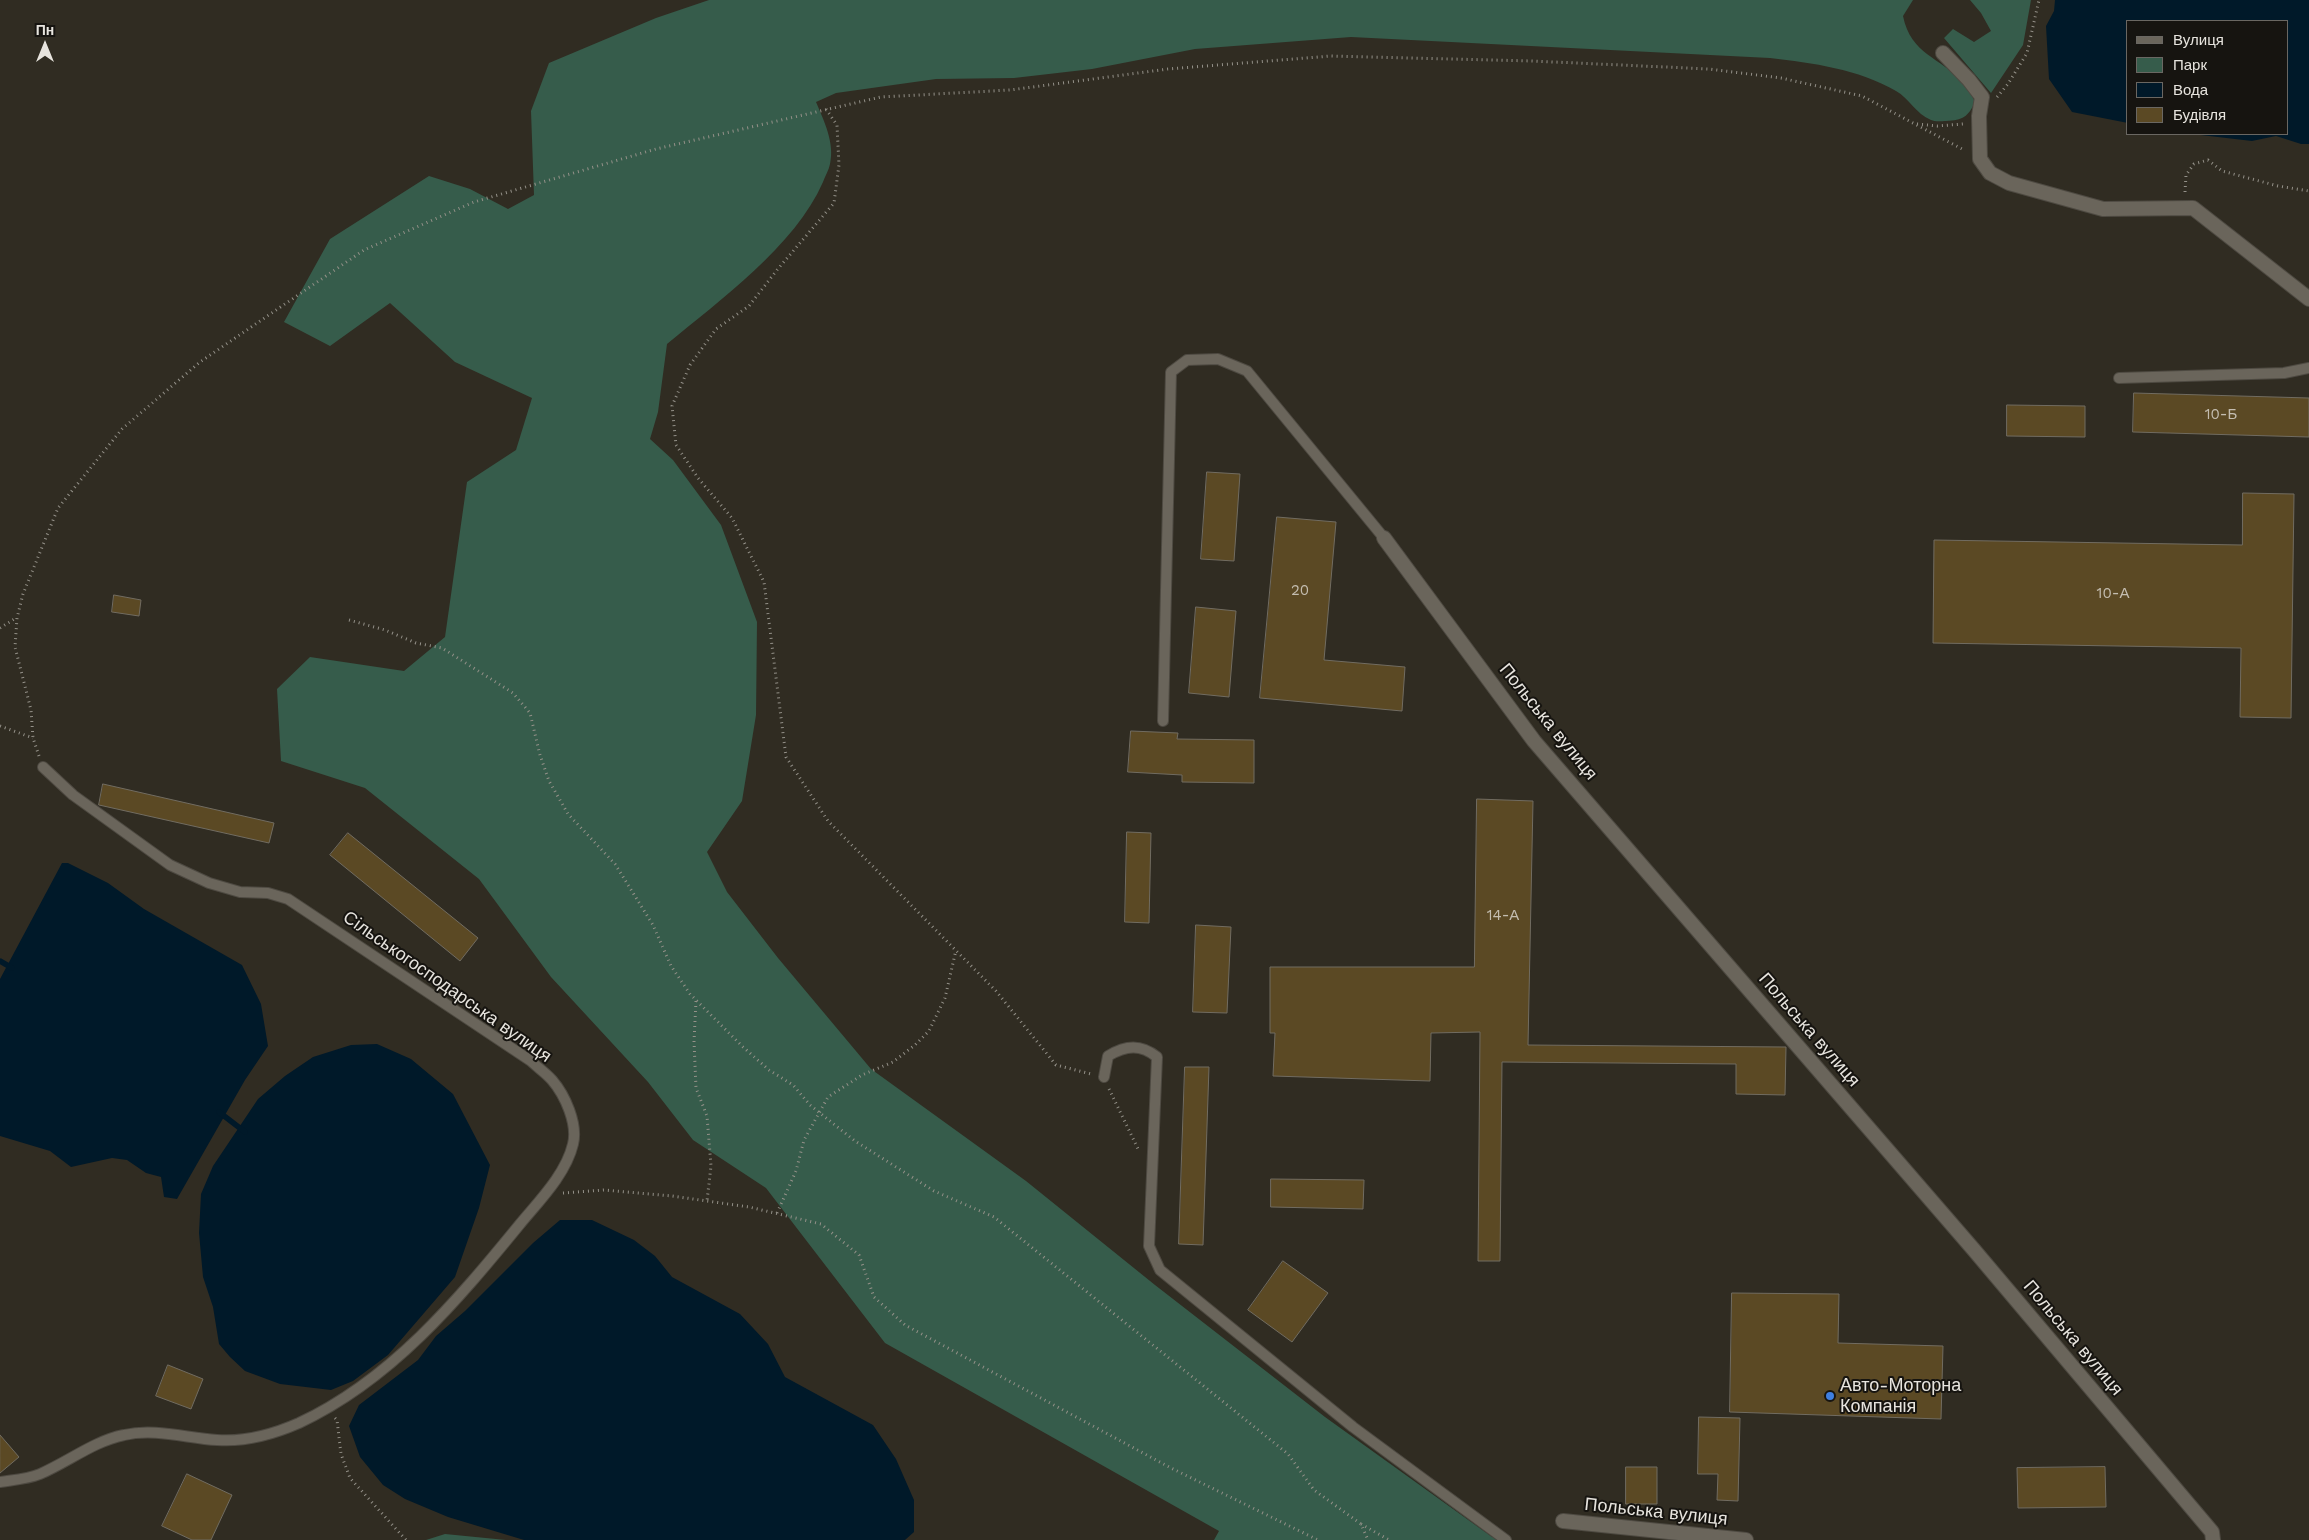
<!DOCTYPE html>
<meta charset="utf-8">
<style>
body{margin:0}
#map{position:relative;width:2309px;height:1540px;overflow:hidden;background:#302c22;font-family:"Work Sans",sans-serif}
canvas{display:block}
.legend{position:absolute;left:2126px;top:20px;width:162px;height:115px;box-sizing:border-box;background:#161410;border:1px solid #6a6762;margin:0;padding:6px 9px;list-style:none;font-size:15px;color:#e7e4de}
.legend li{display:flex;align-items:center;gap:10px;height:25px}
.legend b{width:25px;border:1px solid #6a6762}
.north{position:absolute;left:20px;top:20px;width:50px;height:50px;-webkit-text-stroke:4px #161410;paint-order:stroke;rotate:0deg;font-size:14px;font-weight:700;line-height:20px;text-align:center;color:#e7e4de}
.north::after{content:'';display:block;margin:auto;width:18px;height:22px;background:#e7e4de;clip-path:polygon(50% 0,100% 100%,50% 72%,0 100%)}
</style>
<div id="map">
<canvas width="2309" height="1540"></canvas>
<ul class="legend">
<li><b style="height:6px;background:#6a655b"></b>Вулиця</li>
<li><b style="height:14px;background:#365c4b"></b>Парк</li>
<li><b style="height:14px;background:#001929"></b>Вода</li>
<li><b style="height:14px;background:#5b4924"></b>Будівля</li>
</ul>
<div class="north">Пн</div>
</div>
<script>
const context = document.querySelector('canvas').getContext('2d');
context.lineJoin = 'round';
function paint(path, color) {
  context.fillStyle = color;
  context.fill(path, 'evenodd');
}
function strokePath(path, color, width, dash) {
  context.strokeStyle = color;
  context.lineWidth = width;
  context.lineCap = dash ? 'butt' : 'round';
  context.setLineDash(dash || []);
  context.stroke(path);
}
function drawText(font, color, halo, rows, align = 'center') {
  context.font = font + ' "Work Sans",sans-serif';
  context.lineWidth = 4;
  context.setLineDash([]);
  context.textBaseline = 'middle';
  context.strokeStyle = halo;
  context.fillStyle = color;
  for (const [text, x, y, turn = 0] of rows) {
    context.save();
    context.translate(x, y);
    context.rotate((+turn || 0) * Math.PI / 180);
    context.textAlign = isNaN(turn) ? turn : align;
    if (halo) context.strokeText(text, 0, 0);
    context.fillText(text, 0, 0);
    context.restore();
  }
}
const green = new Path2D(`
 M709 0H1913L1903 16C1911 55 1940 57 1963 82 1968 87 1972 96 1975 102 1968 117 1963 120 1946 121 1942 121 1935 122 1931 120 1916 114 1909 98 1896 91 1858 69 1813 63 1770 58L1351 37 1195 49 1092 69 1014 78 936 79 836 93 816 102C824 121 835 143 830 164 829 170 825 176 823 182 795 246 720 300 667 344L658 412 650 439 673 460 721 525 757 622 756 715 742 801 707 852 727 892 778 958 871 1069 1026 1181 1155 1285 1325 1417 1492 1537 1513 1540H1214L1219 1531 885 1343 766 1188 693 1140 648 1082 551 977 479 879 365 788 281 761 277 689 310 657 404 671 445 637 467 482 516 450 532 398 455 362 390 303 330 346 284 322 330 239 429 176 470 189 508 209 534 195 531 111 549 63 656 18Z
 M1970 0H2031L2023 45 1991 93 1944 38 1953 29 1974 42 1991 31 1981 13Z
 M445 1534 506 1540H426Z`);
const water = new Path2D(`
 M2055 0H2309V144H2301L2276 136 2252 141 2192 134H2288V21H2128V123L2072 112 2049 79 2046 26 2054 11Z
 M62 863H68L108 883 144 909 242 965 261 1004 268 1046 245 1080 177 1199 164 1197 161 1177 146 1173 127 1160 112 1158 71 1167 50 1151 0 1136V979Z
 M377 1044 411 1059 453 1094 490 1165 479 1208 455 1277 388 1355 353 1381 331 1390 280 1384 245 1371 230 1357 219 1344 213 1307 203 1277 199 1233 201 1194 213 1166 258 1099 285 1076 313 1057 351 1045Z
 M560 1220H592L634 1240 655 1256 672 1277 740 1314 768 1344 785 1377 873 1425 896 1459 914 1500V1532L905 1540H524L448 1517 405 1499 383 1485 360 1457 349 1426 359 1405 418 1360 436 1336 465 1311 533 1243Z`);
const stream = new Path2D(`
 M0 961 12 968
 M219 1112 245 1132`);
const building = new Path2D(`
 M2134 393 2309 398V437L2133 432Z
 M2007 405 2085 406V437L2007 436Z
 M1207 472 1240 474 1234 561 1201 559Z
 M2243 493 2294 494 2291 718 2240 717 2241 648 1933 643 1934 540 2242 545Z
 M1277 517 1336 522 1324 660 1405 667 1402 711 1260 698Z
 M114 595 141 600 139 616 112 612Z
 M1196 607 1236 611 1229 697 1189 693Z
 M1131 731 1178 733 1177 739 1254 740V783L1182 782V775L1128 772Z
 M103 784 274 823 269 843 99 805Z
 M1477 799 1533 801 1528 1045 1786 1047 1785 1095 1736 1094V1064L1502 1062 1500 1261H1478L1480 1032 1431 1033 1430 1081 1273 1076 1275 1033H1270V967H1474Z
 M1127 832 1151 833 1149 923 1125 922Z
 M348 833 478 938 460 961 330 855Z
 M1196 925 1231 927 1227 1013 1193 1012Z
 M1185 1067H1209L1203 1245 1179 1244Z
 M1271 1179 1364 1180 1363 1209 1271 1207Z
 M1283 1261 1328 1293 1292 1342 1248 1310Z
 M1732 1293 1839 1294 1838 1343 1943 1346 1941 1419 1730 1412Z
 M168 1365 203 1379 191 1409 156 1396Z
 M1699 1417 1740 1418 1738 1501 1717 1500 1718 1474H1698Z
 M0 1435 19 1457 0 1473Z
 M1626 1467H1657V1504H1626Z
 M2105 1467 2106 1507 2018 1508 2017 1468Z
 M187 1474 232 1495 211 1540H192L162 1526Z`);
const path = new Path2D(`
 M1997 97 2008 84 2027 53 2039 0
 M826 109 837 125 839 165 834 203 777 270 749 306 716 329 690 365 672 406 676 445 698 478 732 518 764 582 786 757 828 821 996 991 1056 1065 1091 1074
 M1917 124 1937 126 1963 124
 M2185 192 2186 175 2194 164 2208 160 2222 171 2278 186 2309 191
 M349 620 385 630 416 643 442 648 513 693 530 713 540 755 549 781 568 814 615 864 653 925 671 966 690 994 743 1047 769 1070 793 1085 810 1105 855 1141 934 1191 994 1217 1288 1454 1314 1490 1361 1524 1368 1540
 M0 628 16 618
 M0 726 33 738
 M39 756 33 738 31 710 15 647 17 618 23 594 58 508 122 429 200 362 364 250 474 202 656 149 881 97 1010 90 1168 69 1331 56 1532 61 1709 69 1781 78 1862 96 1964 150
 M696 1001 694 1041 696 1088 707 1116 711 1166 707 1201
 M1109 1089 1139 1151
 M563 1193 604 1190 672 1196 749 1207 821 1224 859 1255 874 1297 905 1325 1171 1468 1318 1540
 M777 1213 796 1171 804 1140 828 1097 862 1075 893 1062 915 1045 929 1031 945 998 956 950
 M335 1418 337 1420 341 1454 350 1478 406 1540
 M1361 1524 1389 1540`);
const service = new Path2D(`
 M2119 378 2284 373 2309 368
 M1163 721 1171 372 1187 360 1218 359 1247 371 1384 538
 M1104 1077 1108 1056C1126 1045 1141 1044 1157 1057L1149 1246 1160 1270 1353 1427 1506 1540
 M0 1482C13 1480 28 1479 40 1474 68 1462 94 1441 124 1435 155 1428 186 1438 217 1440 244 1442 274 1434 299 1423 391 1380 457 1301 520 1224 539 1201 566 1174 573 1144 578 1124 565 1095 552 1080 546 1073 537 1067 531 1061L288 899 268 893 240 892 209 883 170 865 73 795 43 767`);
const minor = new Path2D(`
 M1943 53 1969 80 1982 97 1979 116 1980 159 1990 173 2009 183 2103 209 2193 208 2309 299
 M1384 538 1534 741 1974 1250 2212 1532 2213 1540
 M1563 1521 1746 1540`);
const markers = [
 [1830,1396,5,"#3f7fe0"]
];
const numberNames = [
 ["10-Б",2221,415],
 ["20",1300,591],
 ["10-А",2113,594],
 ["14-А",1503,916]
];
const streetNames = [
 ["Польська вулиця",1548,722,51],
 ["Сільськогосподарська вулиця",447,987,35],
 ["Польська вулиця",1809,1030,49],
 ["Польська вулиця",2073,1338,50],
 ["Польська вулиця",1656,1512,6]
];
const poiNames = [
 ["Авто-Моторна",1840,1386],
 ["Компанія",1840,1407]
];
paint(green, '#365c4b');
paint(water, '#001929');
strokePath(stream, '#001929', 5.5);
paint(building, '#5b4924');
strokePath(building, '#716c61', 1);
strokePath(service, '#4e4a42', 12);
strokePath(minor, '#4e4a42', 16);
strokePath(path, '#949189', 3, [1, 4]);
strokePath(service, '#6a655b', 10);
strokePath(minor, '#6a655b', 14);
for (const [x, y, r, color] of markers) {
  const dot = new Path2D();
  dot.arc(x, y, r, 0, 2 * Math.PI);
  context.fillStyle = color;
  context.fill(dot);
  strokePath(dot, '#161410', 2);
}
drawText('15px', '#c4bdb0', null, numberNames);
drawText('18px', '#e7e4de', '#161410', streetNames);
drawText('18px', '#e7e4de', '#161410', poiNames, 'left');
</script>
